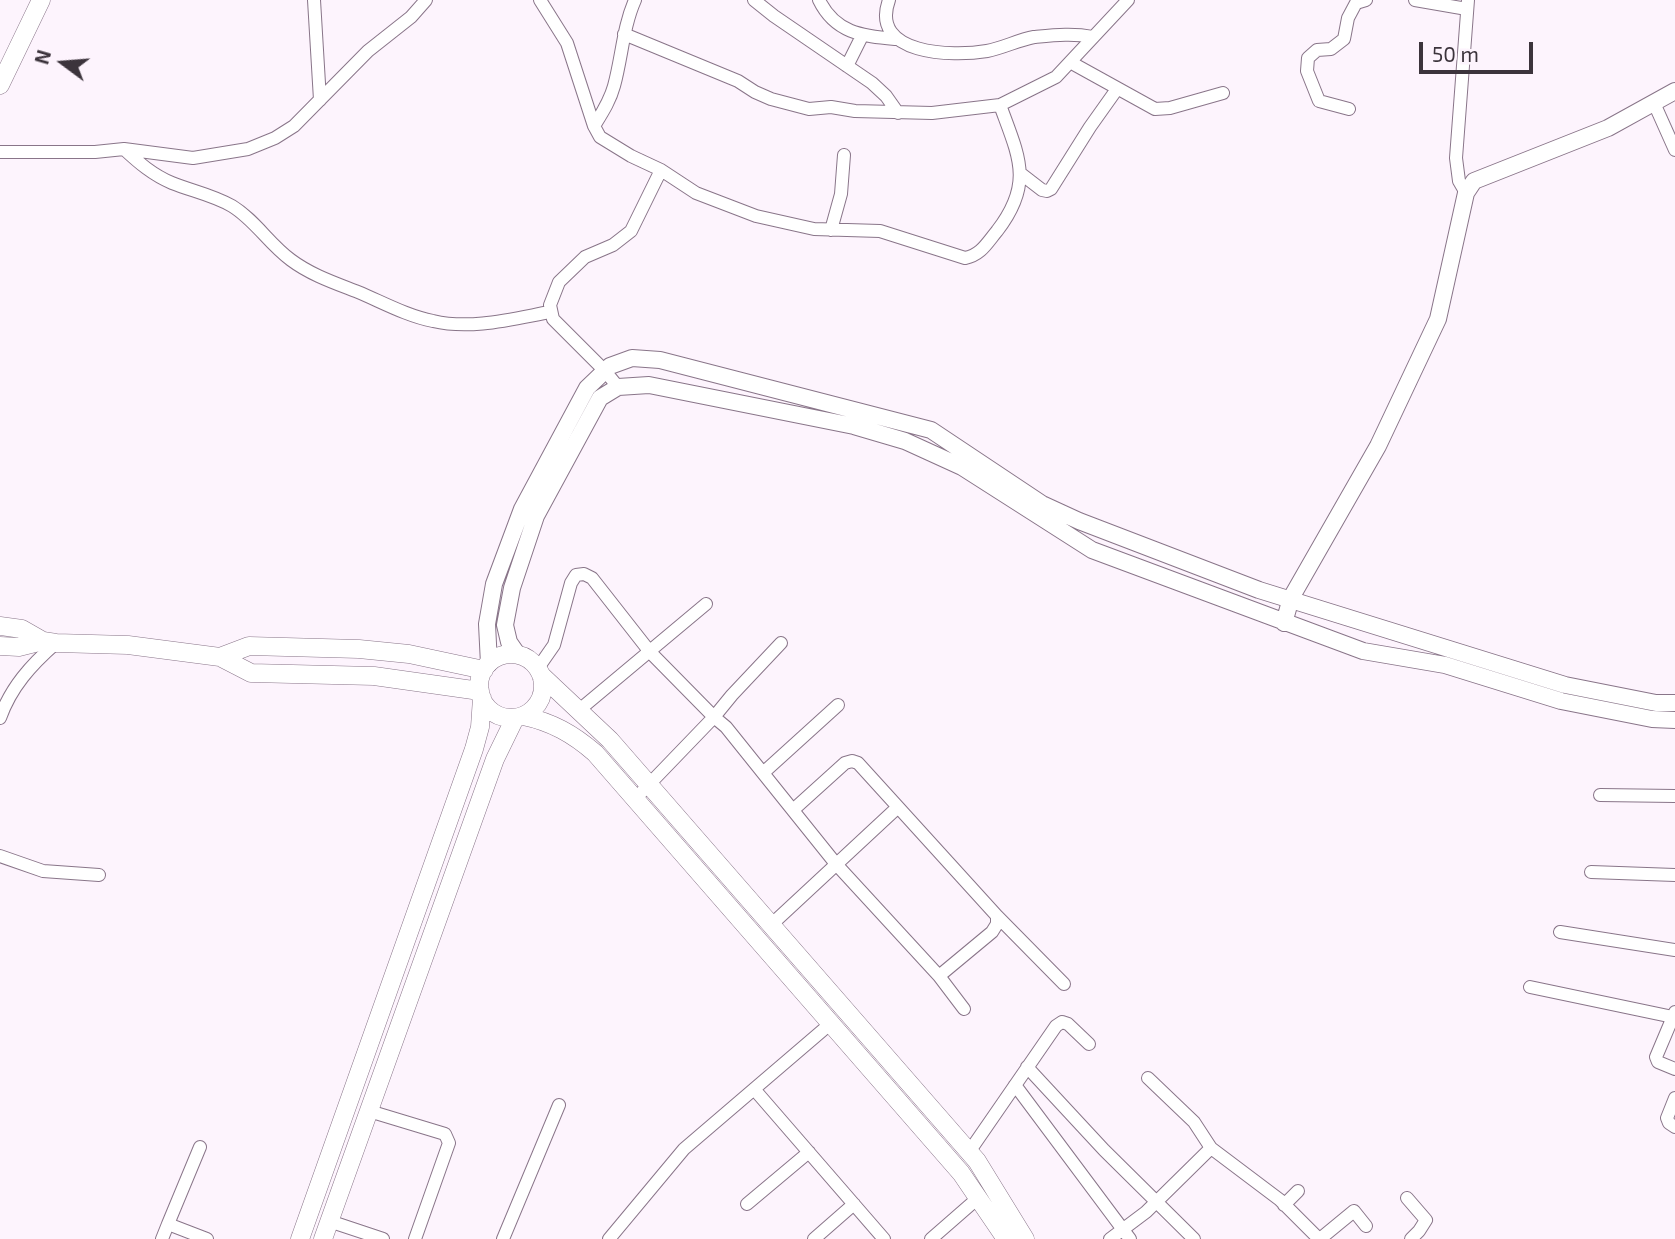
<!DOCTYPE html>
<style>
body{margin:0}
#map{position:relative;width:1675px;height:1239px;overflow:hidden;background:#fdf4fd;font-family:"Exo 2",sans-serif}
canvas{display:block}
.north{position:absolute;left:28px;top:28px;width:70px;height:70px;-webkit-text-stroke:5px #fdf4fd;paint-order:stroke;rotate:286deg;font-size:19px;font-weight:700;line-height:28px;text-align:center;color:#3c343c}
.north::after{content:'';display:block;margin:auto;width:24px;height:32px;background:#3c343c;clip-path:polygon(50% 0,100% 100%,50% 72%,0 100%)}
.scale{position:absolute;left:1419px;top:42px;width:114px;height:32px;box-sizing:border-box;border:4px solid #3c343c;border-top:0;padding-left:9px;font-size:21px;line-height:24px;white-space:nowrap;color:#3c343c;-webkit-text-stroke:5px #fdf4fd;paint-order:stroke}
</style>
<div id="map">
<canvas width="1675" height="1239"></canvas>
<div class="north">N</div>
<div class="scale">50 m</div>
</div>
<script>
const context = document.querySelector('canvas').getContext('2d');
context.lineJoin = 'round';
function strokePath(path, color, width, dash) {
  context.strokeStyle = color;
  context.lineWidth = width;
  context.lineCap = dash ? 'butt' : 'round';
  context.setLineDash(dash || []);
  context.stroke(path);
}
const minor = new Path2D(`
 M314 0 320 100
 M540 0 567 43 594 126 600 137 631 156 661 170 696 193 756 216 814 229 880 231 965 258C981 255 987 243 997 231 1034 183 1019 157 1000 105
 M754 0 774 16 872 83 886 96 898 113
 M819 0C835 33 862 36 895 39
 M889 0C869 55 953 57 987 51 1003 48 1018 40 1034 37 1055 35 1073 33 1093 37
 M1415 0 1467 9
 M624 34 738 81 755 92 771 99 809 109 831 107 855 111 932 113 1000 105 1056 77 1128 0
 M1070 62 1155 109 1170 108 1223 93
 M847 66 862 36
 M1654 103 1675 150
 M1349 109 1319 101 1307 71 1308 58 1317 50 1331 49 1344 39 1348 18 1356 3 1366 0
 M594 126C602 113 610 101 614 86 622 57 623 27 635 0
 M124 149C139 163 153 175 172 183 192 191 213 195 232 206 255 220 269 244 291 260 311 275 335 283 358 292 382 302 407 316 433 321 471 330 512 319 550 312
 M0 152H95L124 149 193 158 248 149 275 138 294 126 368 51 411 17 426 0
 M1020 173 1042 190 1047 191 1051 189 1090 127 1117 89
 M1466 193 1459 181 1456 158 1468 0
 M831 230 841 194 844 155
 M618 387 605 371 553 319 550 305 559 282 585 257 613 245 631 231 661 170
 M538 668 554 645 571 583 576 575 584 574 592 578 650 652 714 717 732 695 781 643
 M578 711 706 604
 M0 718C11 687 31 665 56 643
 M763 773 838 705
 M1600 795 1675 796
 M635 799 714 717 726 727 836 864 939 976 964 1009
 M793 810 845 763 852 761 858 763 898 807
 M0 856 43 871 99 875
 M1591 872 1675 875
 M997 916 1064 984
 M771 925 898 807 997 916V924L992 932 939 976
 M1560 932 1675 950
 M1530 987 1673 1017
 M1675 1012 1656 1057 1658 1062 1675 1069
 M1027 1067 1104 1150 1194 1239
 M1148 1078 1194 1122 1211 1148
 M1015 1085 1130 1239
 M754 1089 884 1239
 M1675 1098 1667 1118 1669 1123 1675 1127
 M369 1111 445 1134 449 1143 415 1239
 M969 1152 1056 1026 1062 1022 1068 1024 1089 1044
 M1407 1198 1426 1220 1419 1231 1411 1239
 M747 1204 809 1152
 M1284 1205 1298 1191
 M329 1221 383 1239
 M168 1224 200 1147
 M162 1239 168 1224 207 1239
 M503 1239 559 1105
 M609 1239 684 1149 830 1024
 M814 1239 854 1204
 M931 1239 978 1198
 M1110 1239 1146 1212 1211 1148 1280 1200 1319 1239
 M1320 1239 1354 1211 1366 1226`);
const tertiary = new Path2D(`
 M1284 623 1291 598 1378 446 1438 319 1466 193 1474 181 1608 128 1675 91
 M518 655 509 642 505 625 512 588 536 516 600 398 618 387 649 385 854 426 905 441 962 467 1092 550 1363 651 1445 665 1561 701 1652 719 1675 720
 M489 664 487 624 494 584 522 509 587 388 610 366 632 358 660 360 931 430 1042 504 1079 521 1259 590 1565 685 1656 703H1675`);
const secondary = new Path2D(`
 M0 85 41 0
 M0 626 22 629 43 641 56 643 128 645 220 657 251 673 374 676 480 691
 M0 646 19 647 43 641
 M479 686a32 32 0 1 1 64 0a32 32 0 1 1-64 0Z
 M220 657 249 646 359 649 409 654 484 670
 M541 675 610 740 977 1161 1025 1239
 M523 716C552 722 573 734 595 753L961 1173 1006 1239
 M300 1239 474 749 480 727 482 698
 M323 1239 495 759 515 718`);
strokePath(minor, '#897589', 14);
strokePath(tertiary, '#897589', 18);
strokePath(secondary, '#897589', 19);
strokePath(minor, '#fff', 12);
strokePath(tertiary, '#fff', 16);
strokePath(secondary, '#fff', 18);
</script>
